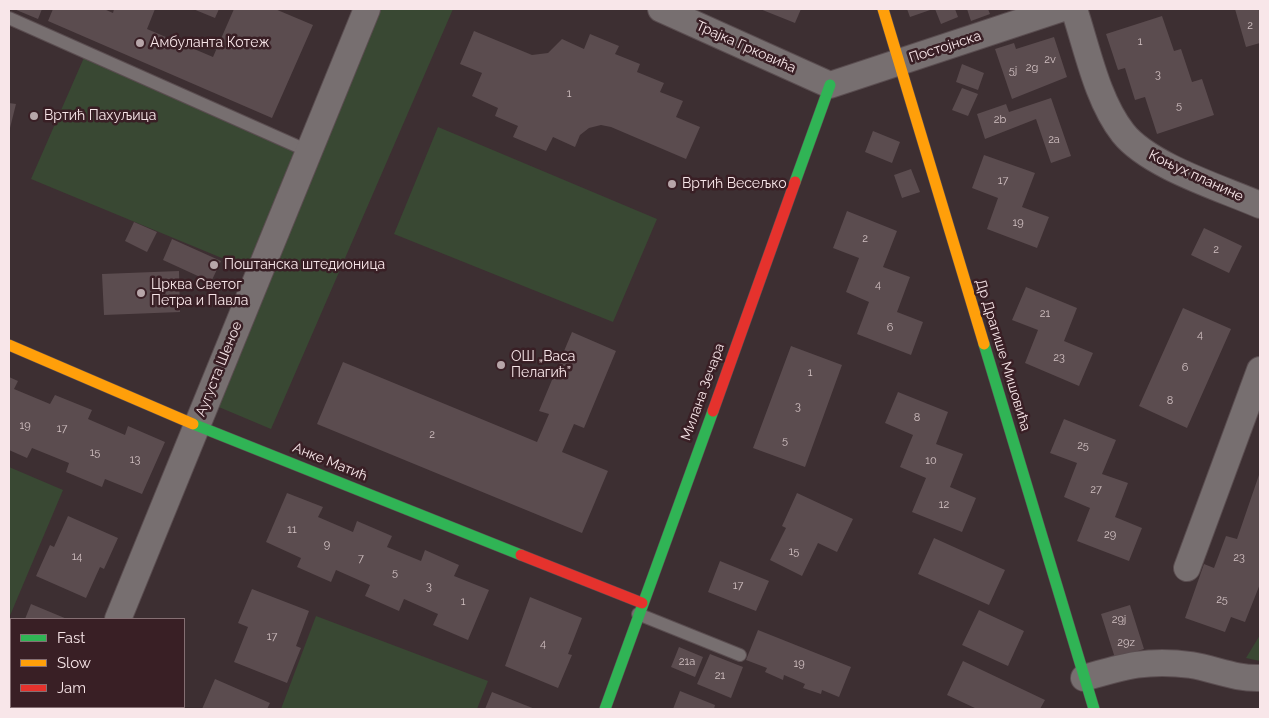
<!DOCTYPE html>
<meta charset="utf-8">
<style>
body{margin:0}
#map{position:relative;width:1269px;height:718px;overflow:hidden;background:#3d2f32;font-family:Raleway,sans-serif}
canvas{display:block}
.frame{position:absolute;inset:0;border:10px solid #f8e6e9;pointer-events:none}
.legend{position:absolute;left:10px;top:618px;width:175px;height:90px;box-sizing:border-box;background:#391f25;border:1px solid #856f73;margin:0;padding:6px 9px;list-style:none;font-size:15px;color:#f8e6e9}
.legend li{display:flex;align-items:center;gap:10px;height:25px}
.legend b{width:25px;border:1px solid #856f73}
</style>
<div id="map">
<canvas width="1269" height="718"></canvas>
<div class="frame"></div>
<ul class="legend">
<li><b style="height:6px;background:#30b455"></b>Fast</li>
<li><b style="height:6px;background:#ff9f0a"></b>Slow</li>
<li><b style="height:6px;background:#e5322d"></b>Jam</li>
</ul>
</div>
<script>
const context = document.querySelector('canvas').getContext('2d');
context.lineJoin = 'round';
function paint(path, color) {
  context.fillStyle = color;
  context.fill(path, 'evenodd');
}
function strokePath(path, color, width, dash) {
  context.strokeStyle = color;
  context.lineWidth = width;
  context.lineCap = dash ? 'butt' : 'round';
  context.setLineDash(dash || []);
  context.stroke(path);
}
function drawText(font, color, halo, rows, align = 'center') {
  context.font = font + ' Raleway,sans-serif';
  context.lineWidth = 5;
  context.setLineDash([]);
  context.textBaseline = 'middle';
  context.strokeStyle = halo;
  context.fillStyle = color;
  for (const [text, x, y, turn = 0] of rows) {
    context.save();
    context.translate(x, y);
    context.rotate((+turn || 0) * Math.PI / 180);
    context.textAlign = isNaN(turn) ? turn : align;
    if (halo) context.strokeText(text, 0, 0);
    context.fillText(text, 0, 0);
    context.restore();
  }
}
const green = new Path2D(`
 M381 9H453L271 429 214 405Z
 M86 53 308 151 258 273 31 179Z
 M438 127 657 219 613 322 394 234Z
 M9 467 63 490 9 618Z
 M316 616 488 681 477 709H281Z
 M1260 635V661L1246 658Z`);
const building = new Path2D(`
 M14 9H42L38 19Z
 M53 9H104L113 13 114 9H155L147 29 213 57 234 9H275L313 25 272 118 48 21Z
 M193 9H219L215 18Z
 M760 9H801L795 23Z
 M907 9H933L910 17Z
 M935 9H955L958 17 941 24Z
 M967 9H988L990 14 971 21Z
 M1235 9H1260V43L1246 47Z
 M1162 16 1174 51 1181 49 1192 82 1202 79 1214 115 1157 134 1145 97 1135 100 1125 68 1118 70 1106 34Z
 M474 31 532 55 548 53 562 39 584 49 590 34 619 46 615 54 640 64 637 72 664 83 660 92 683 101 676 117 700 127 686 159 611 127 601 125 589 128 580 135 575 147 553 137 546 151 513 137 518 126 495 116 498 108 472 96 482 73 460 64Z
 M1054 37 1067 77 1012 99 995 49 1014 43 1016 49Z
 M962 64 984 73 978 90 956 82Z
 M962 88 978 94 968 116 952 110Z
 M1051 98 1071 156 1051 163 1036 119 985 139 977 114 1006 104 1009 112Z
 M9 103 16 104 9 132Z
 M873 131 900 142 892 163 865 152Z
 M984 155 1035 173 1022 207 1049 217 1037 248 987 229 998 198 972 188Z
 M911 169 920 192 902 198 894 175Z
 M847 211 897 231 883 267 910 277 897 312 923 322 911 355 857 334 869 302 846 292 859 258 833 248Z
 M134 222 157 232 147 252 125 241Z
 M1204 228 1242 246 1229 273 1191 255Z
 M172 239 221 261 211 282 163 260Z
 M179 271 180 312 104 315 102 274Z
 M1026 287 1077 308 1064 341 1093 353 1079 386 1025 363 1038 330 1012 320Z
 M1183 308 1231 329 1187 428 1139 406Z
 M572 332 616 351 584 428 574 424 562 452 608 471 582 533 317 424 343 362 537 442 549 414 539 411Z
 M791 346 842 365 805 467 753 448Z
 M9 377 18 381 14 389 50 404 55 395 92 410 88 419 125 435 128 426 165 442 142 494 105 479 102 487 66 472 69 463 32 448 27 458 9 450Z
 M898 392 948 412 936 444 963 454 950 487 976 498 962 532 912 512 926 478 900 467 913 435 885 423Z
 M1064 419 1116 440 1102 474 1128 483 1115 517 1142 528 1129 561 1077 541 1090 508 1064 497 1077 463 1050 453Z
 M1260 472V584L1245 622 1231 617 1225 632 1185 618 1204 564 1214 568 1226 536 1237 539Z
 M287 493 323 507 318 517 353 532 357 521 392 536 387 547 421 561 425 550 459 565 454 576 489 590 468 640 433 625 438 614 404 599 399 611 365 596 370 585 336 570 331 582 297 567 301 558 266 542Z
 M797 493 853 519 837 552 818 543 802 576 770 560 786 528 782 526Z
 M68 516 118 538 104 569 100 567 86 598 36 576 50 545 54 547Z
 M934 538 1005 570 989 605 918 574Z
 M720 561 769 581 756 611 708 592Z
 M252 589 309 611 296 646 301 648 287 683 234 662 248 627 238 623Z
 M530 597 582 618 568 654 572 655 558 688 505 666Z
 M31 604 67 619H25Z
 M1130 605 1144 649 1115 658 1101 614Z
 M979 610 1024 631 1008 666 962 645Z
 M758 630 851 667 839 697 822 690 821 694 803 688 805 684 784 675 783 680 765 672 767 668 746 660Z
 M11 643V671L9 670V649Z
 M679 647 703 657 695 677 671 667Z
 M710 654 743 667 731 698 697 684Z
 M963 661 1045 700 1040 709H977L947 695Z
 M215 679 270 703 267 709H202Z
 M680 691 715 705 714 709H673Z
 M492 692 535 709H485Z
 M9 695 11 696V707H36L42 709H9Z`);
const lane = new Path2D(`
 M9 18 308 151
 M638 614 740 655`);
const street = new Path2D(`
 M661 9 830 85 1060 9
 M1074 9C1087 48 1097 100 1123 133 1149 166 1221 188 1260 205
 M1187 568 1260 370
 M118 619 367 9
 M1084 678C1124 666 1149 659 1191 665 1215 669 1236 679 1260 678
 M81 709 82 707`);
const fast = new Path2D(`
 M795 182 830 85
 M984 344 1094 709
 M193 424 521 555
 M605 709 713 411`);
const slow = new Path2D(`
 M883 9 984 344
 M9 345 193 424`);
const jam = new Path2D(`
 M713 411 795 182
 M521 555 642 603`);
const markers = [
 [140,43,5,"#b7a6a9"],
 [34,116,5,"#b7a6a9"],
 [672,184,5,"#b7a6a9"],
 [214,265,5,"#b7a6a9"],
 [141,293,5,"#b7a6a9"],
 [501,365,5,"#b7a6a9"]
];
const numberNames = [
 ["2",1250,26],
 ["1",1140,42],
 ["2v",1050,60],
 ["2g",1032,68],
 ["5j",1013,71],
 ["3",1158,75],
 ["1",569,94],
 ["5",1179,106],
 ["2b",1000,120],
 ["2a",1054,140],
 ["17",1003,181],
 ["19",1018,223],
 ["2",865,239],
 ["2",1216,250],
 ["4",878,285],
 ["21",1045,314],
 ["6",890,328],
 ["4",1200,335],
 ["23",1059,358],
 ["6",1185,368],
 ["1",810,373],
 ["8",1170,401],
 ["3",798,407],
 ["8",917,418],
 ["19",25,426],
 ["17",62,429],
 ["2",432,435],
 ["5",785,441],
 ["25",1083,446],
 ["15",95,453],
 ["13",135,460],
 ["10",931,461],
 ["27",1096,490],
 ["12",944,505],
 ["11",292,530],
 ["29",1110,535],
 ["9",327,545],
 ["15",794,552],
 ["14",77,557],
 ["23",1239,558],
 ["7",361,559],
 ["5",395,573],
 ["17",738,586],
 ["3",429,587],
 ["25",1222,600],
 ["1",463,602],
 ["29j",1119,620],
 ["17",272,637],
 ["29z",1126,643],
 ["4",543,644],
 ["21a",687,662],
 ["19",799,664],
 ["21",720,676]
];
const poiNames = [
 ["Амбуланта Котеж",150,43],
 ["Вртић Пахуљица",44,116],
 ["Вртић Весељко",682,184],
 ["Поштанска штедионица",224,265],
 ["Црква Светог",151,285],
 ["Петра и Павла",151,301],
 ["ОШ „Васа",511,357],
 ["Пелагић”",511,373]
];
const streetNames = [
 ["Трајка Грковића",746,47,24],
 ["Постојнска",945,47,-18],
 ["Коњух планине",1196,176,25],
 ["Др Драгише Мишовића",1003,355,73],
 ["Аугуста Шеное",219,369,-68],
 ["Милана Зечара",703,392,-70],
 ["Анке Матић",330,462,22]
];
paint(green, '#394833');
paint(building, '#5b4c4f');
strokePath(lane, '#5a4d50', 14);
strokePath(street, '#5a4d50', 28);
strokePath(fast, '#5a4d50', 12);
strokePath(slow, '#5a4d50', 12);
strokePath(jam, '#5a4d50', 12);
strokePath(lane, '#776f70', 12);
strokePath(street, '#776f70', 26);
strokePath(fast, '#30b455', 11);
strokePath(slow, '#ff9f0a', 11);
strokePath(jam, '#e5322d', 11);
for (const [x, y, r, color] of markers) {
  const dot = new Path2D();
  dot.arc(x, y, r, 0, 2 * Math.PI);
  context.fillStyle = color;
  context.fill(dot);
  strokePath(dot, '#391f25', 2);
}
drawText('11px', '#d1c0c2', null, numberNames);
drawText('14px', '#f8e6e9', '#391f25', poiNames, 'left');
drawText('14px', '#f8e6e9', '#391f25', streetNames);
</script>
